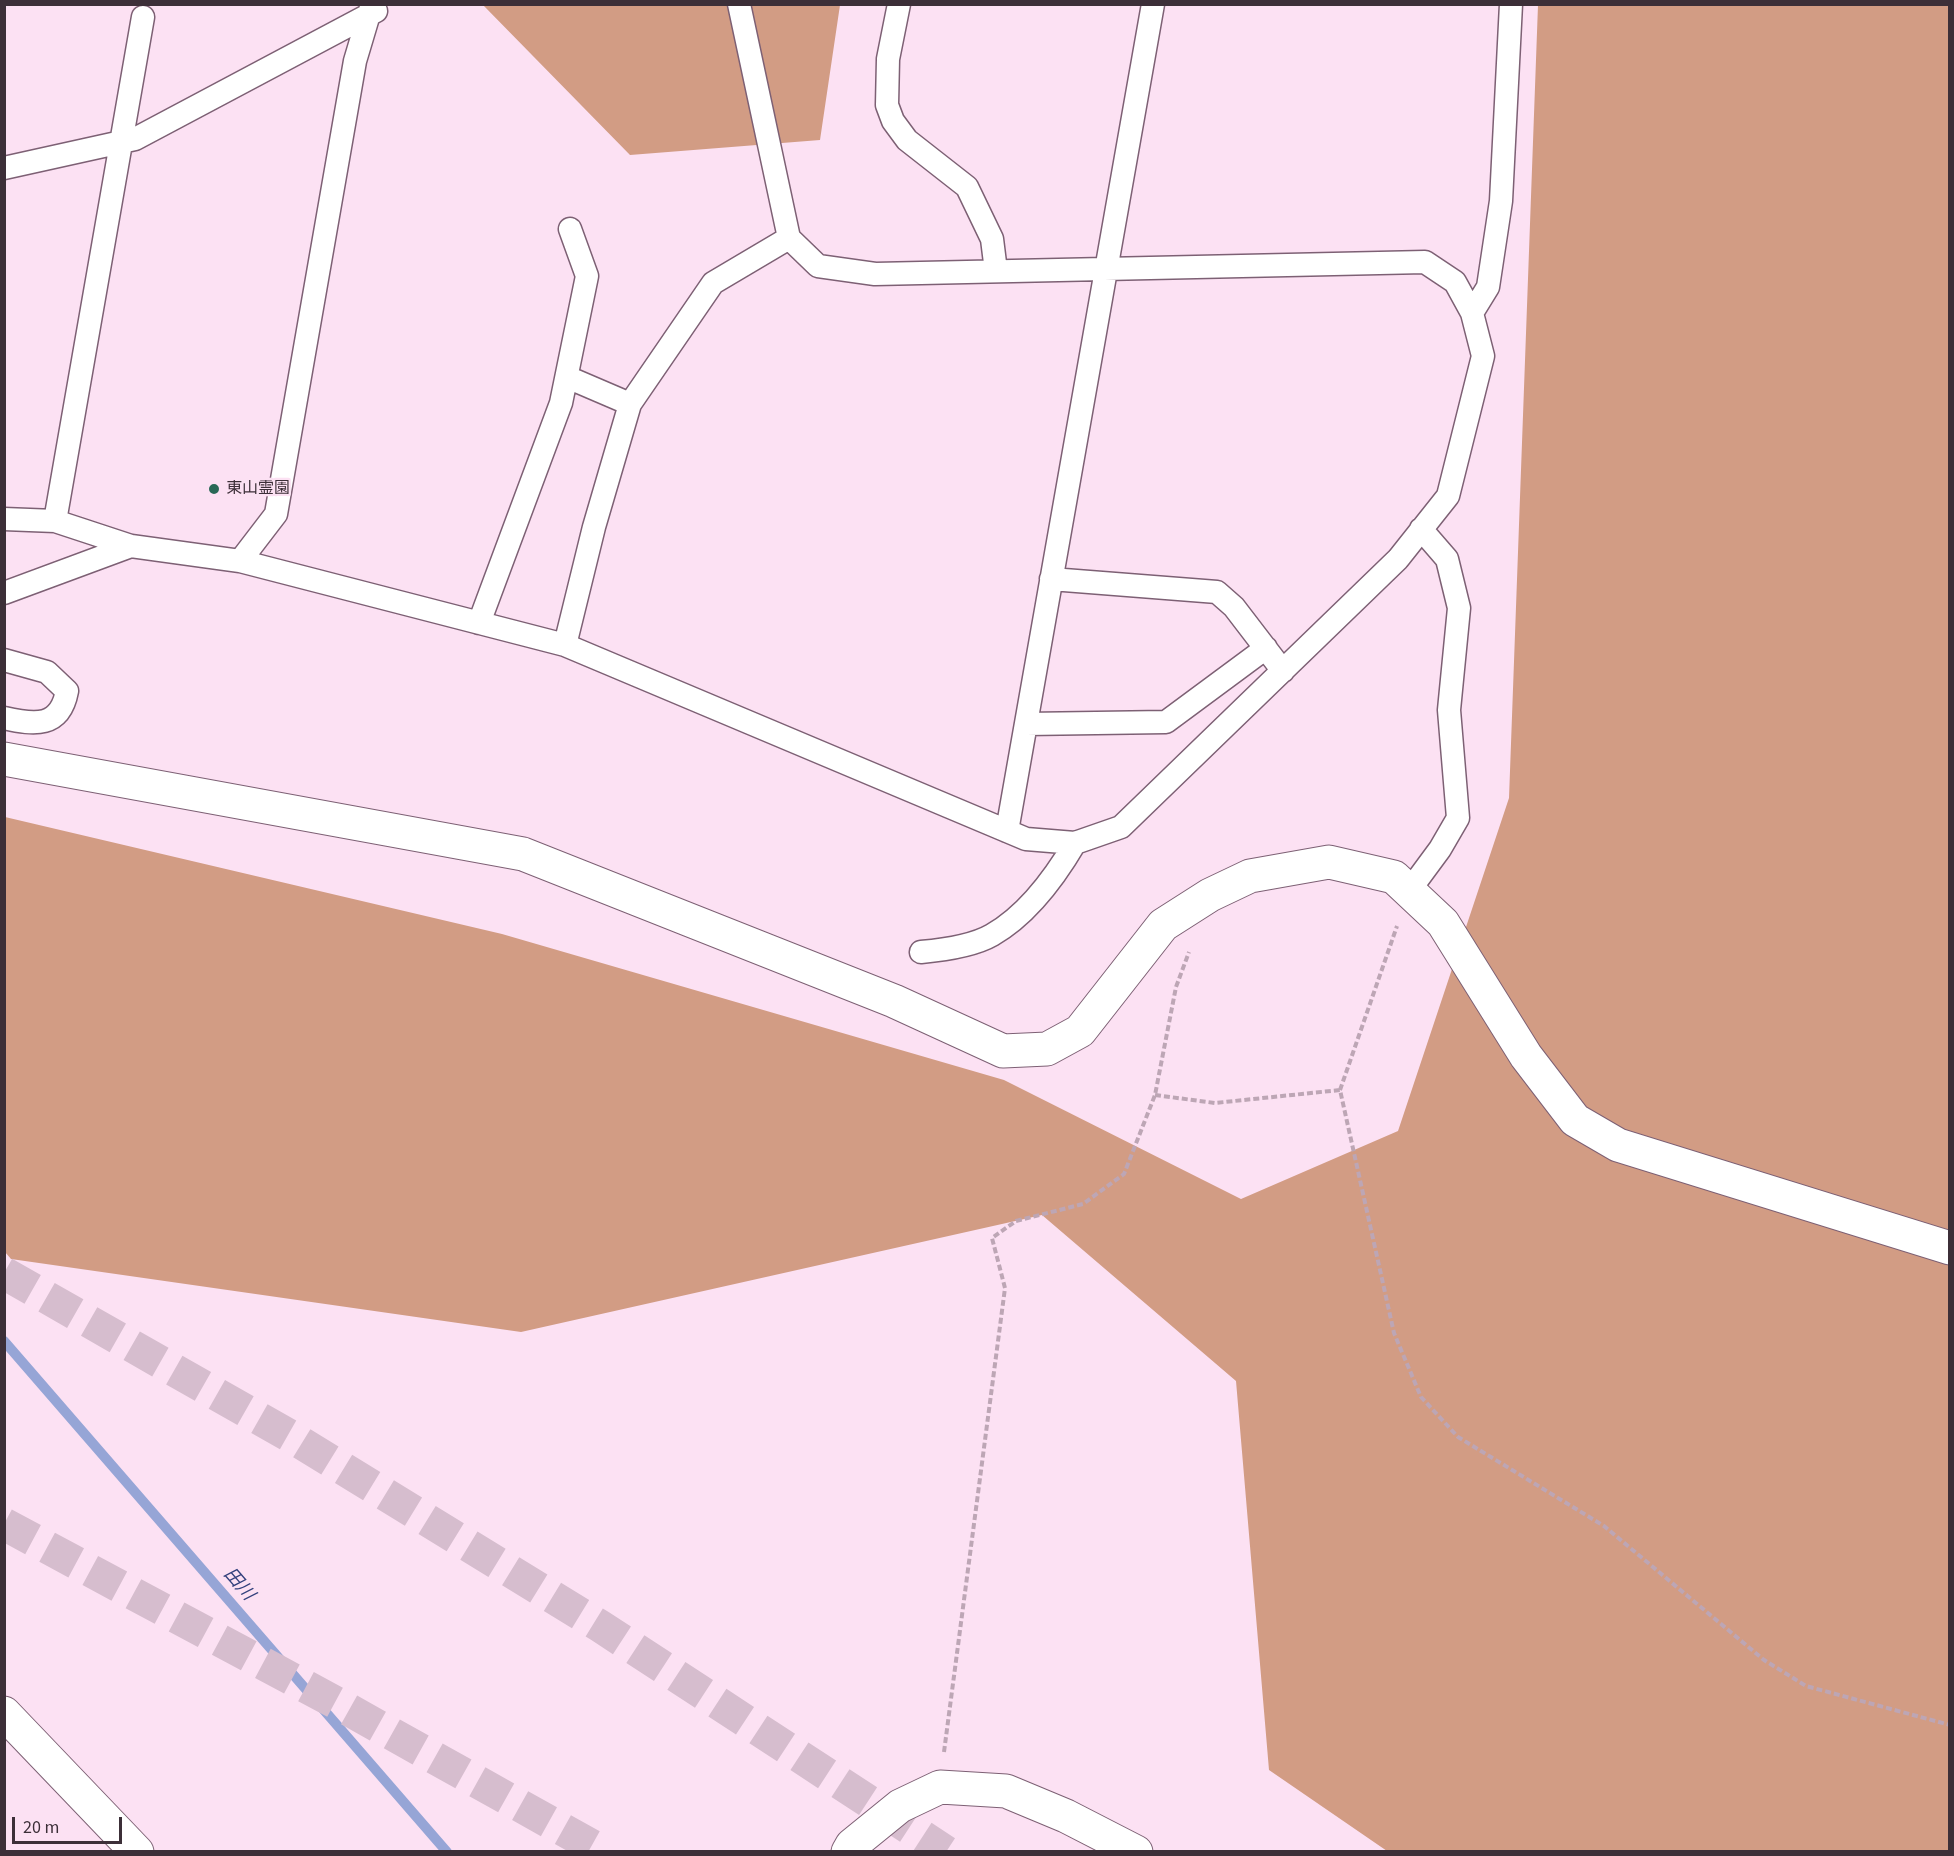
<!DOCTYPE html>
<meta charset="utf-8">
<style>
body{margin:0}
#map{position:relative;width:1954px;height:1856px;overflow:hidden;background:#fce1f3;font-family:"Source Sans 3",sans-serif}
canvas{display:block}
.frame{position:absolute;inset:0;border:6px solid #3c2f38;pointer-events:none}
.scale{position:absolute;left:12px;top:1817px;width:110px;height:27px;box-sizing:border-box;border:3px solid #3c2f38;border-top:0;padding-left:8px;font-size:18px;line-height:21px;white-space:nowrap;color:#3c2f38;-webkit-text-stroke:4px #fce1f3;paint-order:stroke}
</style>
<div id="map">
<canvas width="1954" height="1856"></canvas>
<div class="frame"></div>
<div class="scale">20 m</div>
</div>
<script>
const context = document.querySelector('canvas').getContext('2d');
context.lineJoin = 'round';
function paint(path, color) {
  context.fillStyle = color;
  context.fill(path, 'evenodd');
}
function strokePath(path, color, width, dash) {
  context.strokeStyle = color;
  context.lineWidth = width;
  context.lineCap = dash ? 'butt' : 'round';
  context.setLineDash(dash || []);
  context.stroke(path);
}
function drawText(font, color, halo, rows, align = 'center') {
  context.font = font + ' "Source Sans 3","Noto Sans JP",sans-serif';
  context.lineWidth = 4.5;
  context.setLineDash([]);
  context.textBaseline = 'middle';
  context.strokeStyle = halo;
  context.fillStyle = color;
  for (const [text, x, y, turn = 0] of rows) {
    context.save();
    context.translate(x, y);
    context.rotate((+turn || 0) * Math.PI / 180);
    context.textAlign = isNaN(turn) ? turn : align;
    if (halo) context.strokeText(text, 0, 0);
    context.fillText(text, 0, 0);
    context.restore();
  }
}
const forest = new Path2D(`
 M483 5H840L820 140 630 155Z
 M1538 5H1949V1851H1387L1269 1770 1236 1381 1042 1215 521 1332 11 1259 5 1252V817L502 934 1004 1080 1241 1199 1398 1131 1509 798Z`);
const stream = new Path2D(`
 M4 1341 447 1852`);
const motorwayTunnel = new Path2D(`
 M4 1273 290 1436 600 1626 946 1852
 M4 1524 342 1706 603 1852`);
const path = new Path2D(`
 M1340 1090 1397 926
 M1155 1095 1215 1103 1340 1090 1394 1333 1421 1397 1458 1437 1604 1526 1764 1660 1806 1686 1950 1725
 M944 1752 1005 1288 992 1238 1016 1221 1083 1204 1124 1174 1155 1095 1176 987 1189 952`);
const service = new Path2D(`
 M899 4 888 59 887 105 893 121 907 140 967 187 992 239 996 271
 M4 168 135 139 376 11
 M1472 313 1488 287 1501 201 1511 4
 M567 377 630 404
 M4 519 55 521 131 546 240 561 565 645 1026 839 1075 843 1121 827 1398 559 1448 496 1483 356 1472 313 1455 282 1425 262 875 274 818 266 789 238 739 4
 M55 521 143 17
 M240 561 276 514 355 61 372 4
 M1051 579 1217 592 1234 607 1283 671
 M4 593 131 546
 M479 623 561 403 587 276 570 229
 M565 645 594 527 630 404 713 283 789 238
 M4 660 47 672 67 691C60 728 35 725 4 718
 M1026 724 1166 722 1266 648
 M1007 831 1153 4
 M1409 891 1440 849 1458 818 1449 710 1459 608 1447 559 1421 529
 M921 952C943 950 973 946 992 935 1027 915 1055 877 1075 843`);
const minor = new Path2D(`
 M4 759 523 854 894 1001 1003 1051 1047 1049 1080 1031 1163 925 1210 895 1250 876 1329 862 1394 877 1443 923 1526 1056 1575 1120 1618 1145 1950 1248
 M4 1713 137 1852
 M848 1852 852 1845 900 1806 940 1787 1006 1791 1066 1816 1136 1852`);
const markers = [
 [214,489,6,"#296856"]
];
const poiNames = [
 ["東山霊園",226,489]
];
const waterNames = [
 ["田川",238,1585,49]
];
paint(forest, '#d29c84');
strokePath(stream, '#96a5d6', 10);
strokePath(motorwayTunnel, '#d6bdce', 33, [33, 16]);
strokePath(service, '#7d6074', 25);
strokePath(minor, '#7d6074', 35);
strokePath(path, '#bda6b5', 4, [6, 3]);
strokePath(service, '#fff', 22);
strokePath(minor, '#fff', 33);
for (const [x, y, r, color] of markers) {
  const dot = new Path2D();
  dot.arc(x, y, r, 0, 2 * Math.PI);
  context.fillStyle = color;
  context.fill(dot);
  strokePath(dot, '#fce1f3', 2);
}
drawText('16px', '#3c2f38', '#fce1f3', poiNames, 'left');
drawText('italic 18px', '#32407c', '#fce1f3', waterNames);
</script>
